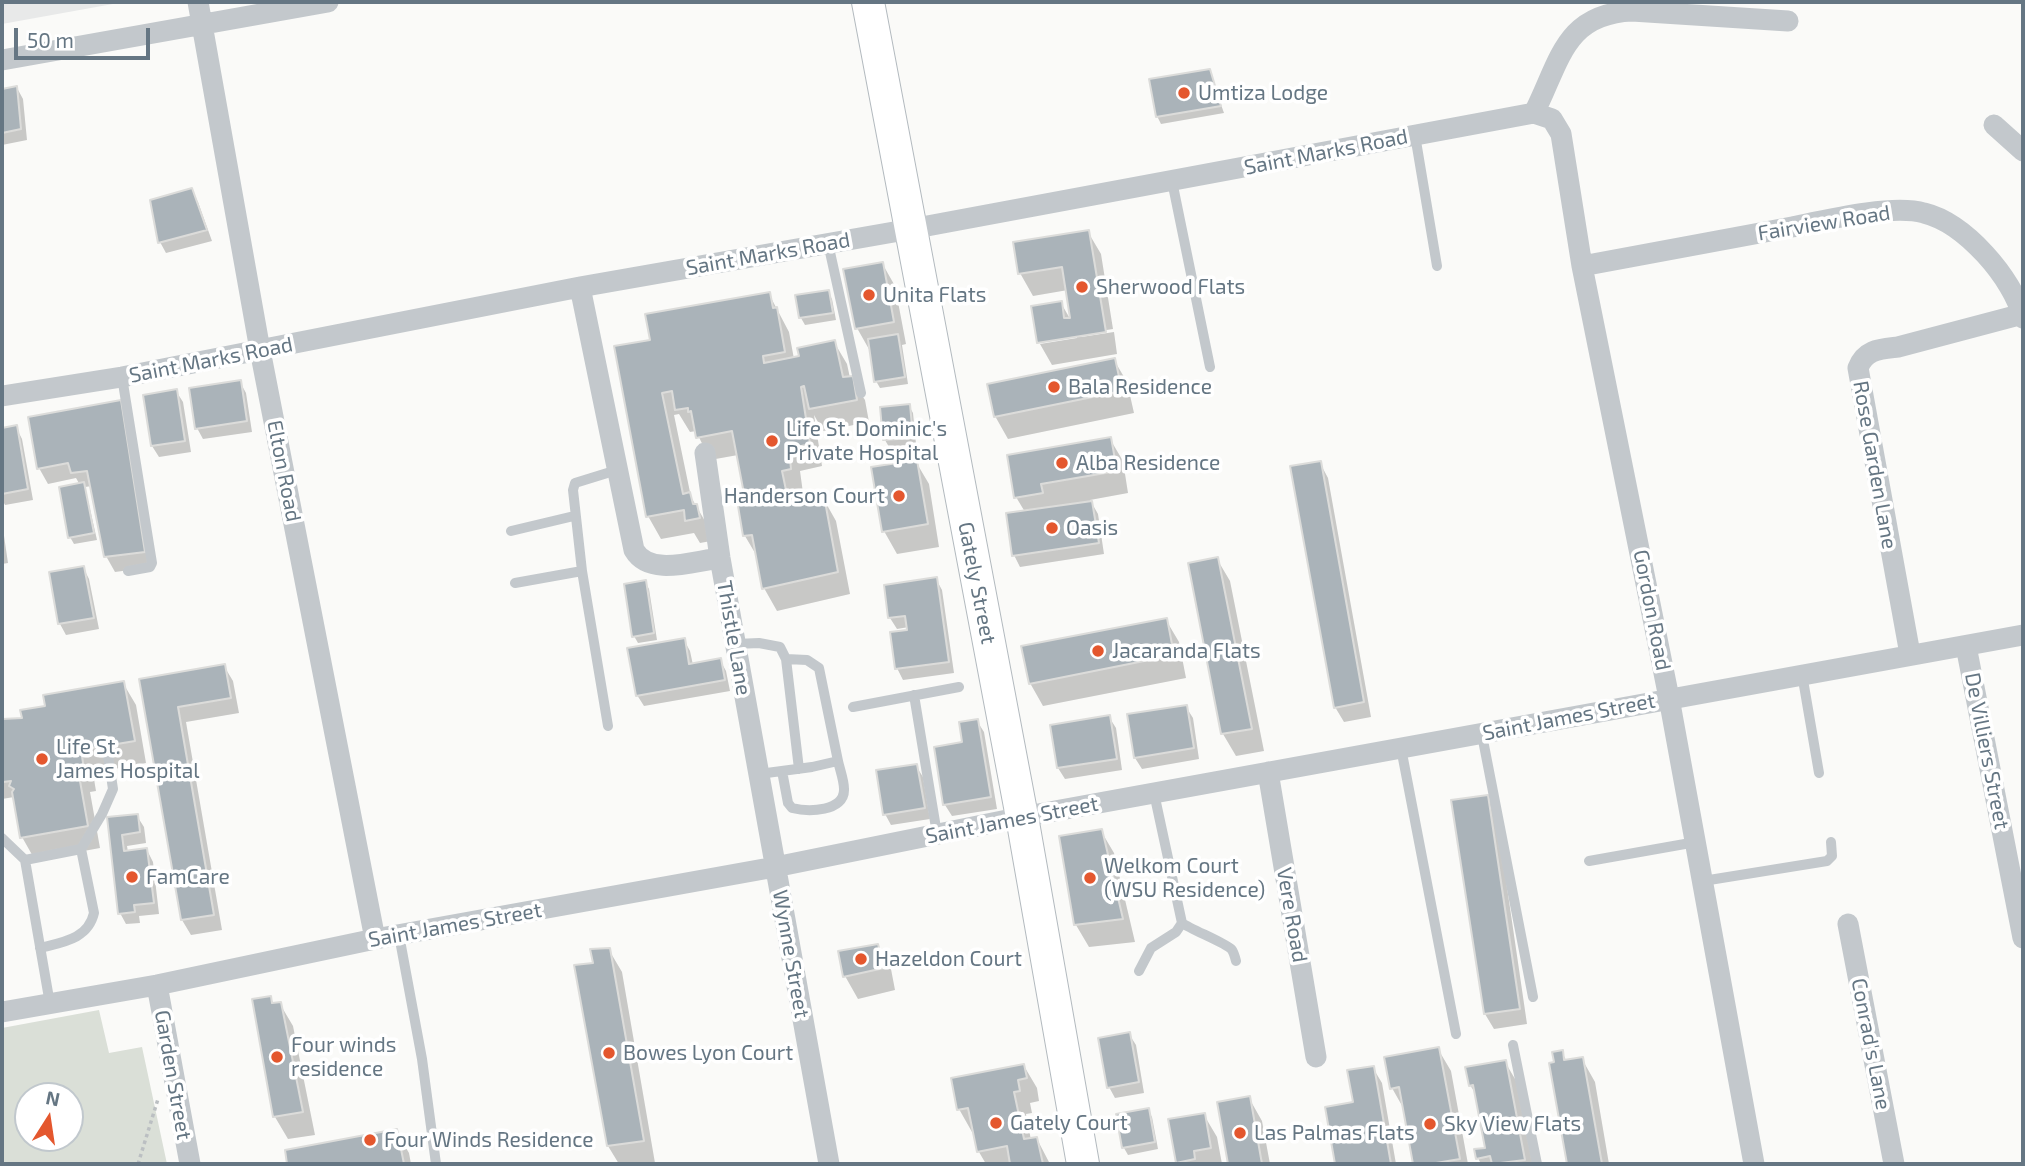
<!DOCTYPE html>
<style>
body{margin:0}
#map{position:relative;width:2025px;height:1166px;overflow:hidden;background:#fafaf8;font-family:"Exo 2",sans-serif}
canvas{display:block}
.frame{position:absolute;inset:0;border:4px solid #657683;pointer-events:none}
.north{position:absolute;left:14px;top:1082px;width:70px;height:70px;box-sizing:border-box;background:#fff;border:2px solid #c1c8cd;border-radius:50%;rotate:12deg;font-size:19px;font-weight:700;line-height:28px;text-align:center;color:#657683}
.north::after{content:'';display:block;margin:auto;width:24px;height:32px;background:#e4572e;clip-path:polygon(50% 0,100% 100%,50% 72%,0 100%)}
.scale{position:absolute;left:14px;top:28px;width:136px;height:32px;box-sizing:border-box;border:4px solid #657683;border-top:0;padding-left:9px;font-size:21px;line-height:24px;white-space:nowrap;color:#657683;-webkit-text-stroke:5px #fff;paint-order:stroke}
</style>
<div id="map">
<canvas width="2025" height="1166"></canvas>
<div class="frame"></div>
<div class="north">N</div>
<div class="scale">50 m</div>
</div>
<script>
const context = document.querySelector('canvas').getContext('2d');
context.lineJoin = 'round';
function paint(path, color) {
  context.fillStyle = color;
  context.fill(path, 'evenodd');
}
function strokePath(path, color, width, dash) {
  context.strokeStyle = color;
  context.lineWidth = width;
  context.lineCap = dash ? 'butt' : 'round';
  context.setLineDash(dash || []);
  context.stroke(path);
}
function drawText(font, color, halo, rows, align = 'center') {
  context.font = font + ' "Exo 2",sans-serif';
  context.lineWidth = 7;
  context.setLineDash([]);
  context.textBaseline = 'middle';
  context.strokeStyle = halo;
  context.fillStyle = color;
  for (const [text, x, y, turn = 0] of rows) {
    context.save();
    context.translate(x, y);
    context.rotate((+turn || 0) * Math.PI / 180);
    context.textAlign = isNaN(turn) ? turn : align;
    if (halo) context.strokeText(text, 0, 0);
    context.fillText(text, 0, 0);
    context.restore();
  }
}
const built = new Path2D(`
 M2 2H124L2 24Z`);
const green = new Path2D(`
 M99 1010 109 1053 142 1047 167 1164H2V1028ZM28 1096H70V1138H28Z`);
const shadow = new Path2D(`
 M1209 71 1224 113 1161 124 1157 116Z
 M17 88 23 99 27 140 2 145V90Z
 M192 190 198 202 212 241 166 253 160 242Z
 M1088 232 1101 254 1113 329 1081 334V337L1114 332 1117 354 1052 365 1040 344 1077 338V335L1039 341 1061 303 1073 324 1068 290 1033 296 1020 273Z
 M882 263 895 286 906 344 902 345 908 384 880 388 876 381 870 351 857 328Z
 M828 292 832 299 836 320 805 325 801 318 797 297Z
 M769 294 789 332 794 359 834 342 847 364 850 378 865 400 869 422 823 431 814 415 822 466 800 471 803 493 808 501 823 498 836 521 850 594 777 611 764 588 758 558 745 536 747 500 738 455 710 460 696 431 690 432 679 414 674 415 691 497 709 528 711 541 700 543 694 533 661 539 648 516 652 341Z
 M1114 360 1127 382 1134 413 1008 439 995 416Z
 M240 382 246 393 252 432 203 439 197 428Z
 M176 391 183 402 191 452 159 457 152 446Z
 M120 402 152 567 115 572 106 556 92 486 85 487 97 540 74 544 70 537 80 485 76 478 48 484 39 468Z
 M909 406 913 413 916 444 889 447 885 440 882 408Z
 M16 427 22 439 33 500 5 505 2 499V430Z
 M1110 439 1123 461 1128 493 1090 500 1098 514 1104 554 1020 567 1014 555 1025 512 1016 497Z
 M916 462 929 484 939 547 897 554 884 531Z
 M1320 463 1328 478 1371 717 1344 722 1335 707Z
 M2 522 8 563 2 564Z
 M1217 559 1230 581 1264 751 1236 756 1223 734 1190 564Z
 M83 567 89 579 99 629 66 635 60 624Z
 M936 579 942 590 954 673 903 680 897 668 909 631V627L897 629 890 618Z
 M645 582 649 589 657 640 638 643 634 636Z
 M1166 620 1179 642 1186 678 1043 706 1030 683Z
 M684 640 690 651 693 665 720 660 726 671 730 691 644 706 637 695Z
 M224 666 233 681 239 713 186 722 222 930 191 935 182 920 141 680Z
 M123 683 136 705 146 763 93 773 96 791 90 792 100 848 35 860 22 837 14 797 2 799V721L24 720 47 707Z
 M1186 707 1193 718 1199 759 1142 769 1135 758Z
 M1109 717 1116 728 1122 770 1065 779 1058 768Z
 M977 721 984 732 997 809 952 816 945 805 964 743Z
 M916 766 923 777 930 819 891 825 885 814Z
 M1487 797 1496 812 1527 1024 1494 1029 1485 1014Z
 M137 816 144 827 146 843 127 846 128 852 147 850 153 862 159 914 139 916 140 923 126 924 120 913 109 819Z
 M1101 831 1114 853 1135 942 1089 947 1076 925 1061 837Z
 M2 933 4 959H2Z
 M877 946 891 969 895 990 858 999 845 976Z
 M609 950 622 972 655 1163 619 1164 608 1146Z
 M270 998 274 1004H280L293 1026 315 1135 288 1139 275 1117Z
 M1129 1034 1136 1045 1144 1093 1115 1098 1109 1087Z
 M1438 1049 1451 1071 1468 1164H1415L1405 1111 1392 1088Z
 M1562 1052 1567 1062 1582 1059 1595 1082 1609 1164H1569L1551 1065 1556 1064Z
 M1505 1062 1518 1084 1533 1164H1481L1478 1158 1487 1149 1477 1096 1470 1085Z
 M1024 1066 1037 1088 1039 1101 1030 1103 1032 1113 1026 1114 1031 1140 1037 1139 1050 1164H986L979 1152 975 1131 972 1132 959 1109Z
 M1373 1068 1382 1083 1396 1164H1337L1328 1108 1355 1104Z
 M1249 1098 1262 1121 1270 1164H1230L1219 1103Z
 M1148 1110 1152 1117 1158 1149 1128 1155 1124 1148Z
 M1204 1115 1217 1137 1222 1164H1179L1177 1162Z
 M396 1131 409 1153 411 1164H289L287 1152Z`);
const building = new Path2D(`
 M1210 69 1221 106 1156 117 1149 79Z
 M17 86 21 129 2 133V89Z
 M192 188 207 230 158 243 150 200Z
 M1089 230 1106 332 1037 343 1031 306 1062 301 1064 318H1070L1062 267 1018 274 1013 242Z
 M883 262 894 322 855 329 843 269Z
 M829 290 833 313 799 318 795 295Z
 M770 292 773 308 777 307 785 352 763 356 764 363 799 356 797 348 835 340 843 377 853 376 857 400 809 409 804 386 801 387 810 444 789 449 791 469 782 471 787 495 805 492 806 499 824 496 838 572 762 589 752 535 743 536 737 500 745 499 732 431 696 438 691 411 688 412V408L675 410 672 391 662 393 683 494 690 492 693 504H697L700 518 685 521 684 510 646 517 614 346 650 340 645 314Z
 M898 334 905 377 874 382 868 339Z
 M1115 358 1122 391 994 417 987 384Z
 M241 380 247 421 195 429 189 388Z
 M177 389 185 441 151 446 143 395Z
 M121 400 145 552 104 557 87 471 71 473 68 463 37 469 28 417Z
 M910 404 913 438 883 440 880 407Z
 M17 425 28 489 2 494V428Z
 M1111 437 1117 471 1041 484 1043 493 1014 498 1007 455Z
 M917 460 928 524 882 532 871 467Z
 M1321 461 1364 702 1334 708 1290 466Z
 M84 482 94 533 68 538 59 487Z
 M1092 501 1099 543 1012 556 1006 513Z
 M1218 557 1252 729 1221 734 1188 563Z
 M84 566 94 618 58 624 49 572Z
 M937 577 949 662 895 669 890 632 907 630 905 616 888 618 884 585Z
 M646 580 654 633 632 637 624 584Z
 M1167 618 1174 655 1029 684 1021 646Z
 M685 638 689 664 721 658 725 680 636 696 627 648Z
 M225 664 231 698 178 707 214 915 181 920 139 679Z
 M124 681 135 741 81 750 84 769 78 770 88 826 20 838 12 792 14 789 9 786 11 781 3 782 2 774V719L22 718 20 710 45 706 43 695Z
 M1187 705 1194 748 1134 758 1127 714Z
 M1110 715 1117 759 1057 768 1050 725Z
 M978 719 991 797 943 805 934 747 962 742 959 722Z
 M917 764 925 808 883 815 876 770Z
 M1488 795 1520 1009 1484 1014 1451 800Z
 M138 814 140 832 122 835 124 851 147 848 154 903 134 905 135 912 118 914 107 817Z
 M1102 829 1123 919 1074 925 1059 836Z
 M878 944 884 968 843 977 838 951Z
 M610 948 644 1141 607 1146 574 965 593 963 590 949Z
 M271 996 272 1003 281 1002 303 1112 273 1117 252 999Z
 M1130 1032 1139 1082 1107 1088 1098 1038Z
 M1439 1047 1460 1159 1430 1164H1413L1399 1087 1390 1089 1384 1057Z
 M1563 1050 1564 1060 1583 1057 1602 1164H1567L1549 1063 1554 1062 1552 1052Z
 M1506 1060 1525 1160 1492 1164 1490 1156 1476 1159 1474 1149 1485 1148 1473 1085 1469 1086 1465 1067Z
 M1024 1064 1027 1078 1018 1080 1020 1091 1014 1092 1024 1139 1037 1137 1043 1164H1010L1007 1146 977 1152 968 1108 957 1110 951 1078Z
 M1374 1066 1391 1164H1335L1325 1107 1353 1102 1347 1070Z
 M1250 1096 1262 1164H1228L1217 1102Z
 M1149 1108 1155 1142 1122 1148 1116 1114Z
 M1205 1113 1211 1148 1194 1151 1195 1159 1176 1163 1168 1119Z
 M397 1129 404 1164H287L285 1150Z`);
const path = new Path2D(`
 M138 1164 158 1099`);
const lane = new Path2D(`
 M1415 135 1437 266
 M1172 181 1210 367
 M828 243 861 393
 M122 377 152 563 150 567 128 571
 M511 531 574 516
 M515 583 582 571
 M736 644 759 643 780 647 786 659 799 769
 M1802 674 1819 773
 M914 695 937 834
 M853 707 959 687
 M608 726 582 571 573 490 575 483 617 470
 M1482 735 1533 997
 M1401 748 1456 1034
 M782 771 788 803 792 808C808 812 845 812 844 789 844 780 840 770 838 761
 M759 774 812 767 838 761 819 668 807 660 786 659
 M2 838 25 860 50 1004
 M25 860 81 849 102 814 113 789 108 756
 M1589 861 1696 842
 M1703 881 1827 861 1832 856 1831 842
 M1182 923C1192 930 1228 944 1232 950 1234 953 1235 957 1236 961
 M399 935 422 1059 436 1164
 M40 948C63 942 88 939 94 913L81 849
 M1139 971 1151 948 1176 932 1182 923 1154 793
 M1513 1045 1537 1164`);
const street = new Path2D(`
 M198 2 260 350 375 939
 M2 60 328 2
 M1534 113C1560 62 1564 14 1632 11L1788 21
 M1994 125 2023 151
 M1582 266C1652 253 1722 240 1792 227 1826 220 1892 204 1924 213 1965 223 2013 278 2023 318
 M580 287 634 550C650 577 693 561 720 558
 M2 396 122 377 580 287 911 229 1534 113 1552 119 1561 134 1582 266 1669 698 1754 1164
 M705 453 720 558 829 1164
 M1966 646 2023 938
 M1910 654 1858 368C1865 349 1881 349 1898 347L2023 314
 M1268 772 1316 1057
 M1848 924 1894 1164
 M157 985 190 1164
 M2 1012 157 985 375 939 775 867 1022 817 2023 635`);
const secondary = new Path2D(`
 M868 2 1022 817 1083 1164`);
const markers = [
 [1184,93,7,"#e4572e"],
 [1082,287,7,"#e4572e"],
 [869,295,7,"#e4572e"],
 [1054,387,7,"#e4572e"],
 [772,441,7,"#e4572e"],
 [1062,463,7,"#e4572e"],
 [899,496,7,"#e4572e"],
 [1052,528,7,"#e4572e"],
 [1098,651,7,"#e4572e"],
 [42,759,7,"#e4572e"],
 [132,877,7,"#e4572e"],
 [1090,878,7,"#e4572e"],
 [861,959,7,"#e4572e"],
 [609,1053,7,"#e4572e"],
 [277,1057,7,"#e4572e"],
 [996,1123,7,"#e4572e"],
 [1430,1124,7,"#e4572e"],
 [1240,1133,7,"#e4572e"],
 [370,1140,7,"#e4572e"]
];
const poiNames = [
 ["Umtiza Lodge",1198,93],
 ["Sherwood Flats",1096,287],
 ["Unita Flats",883,295],
 ["Bala Residence",1068,387],
 ["Life St. Dominic's",786,429],
 ["Private Hospital",786,453],
 ["Alba Residence",1076,463],
 ["Handerson Court",885,496,"right"],
 ["Oasis",1066,528],
 ["Jacaranda Flats",1112,651],
 ["Life St.",56,747],
 ["James Hospital",56,771],
 ["Welkom Court",1104,866],
 ["(WSU Residence)",1104,890],
 ["FamCare",146,877],
 ["Hazeldon Court",875,959],
 ["Four winds",291,1045],
 ["residence",291,1069],
 ["Bowes Lyon Court",623,1053],
 ["Gately Court",1010,1123],
 ["Sky View Flats",1444,1124],
 ["Las Palmas Flats",1254,1133],
 ["Four Winds Residence",384,1140]
];
const streetNames = [
 ["Saint Marks Road",1326,152,-11],
 ["Fairview Road",1824,223,-9],
 ["Saint Marks Road",768,254,-10],
 ["Saint Marks Road",211,360,-11],
 ["Rose Garden Lane",1875,465,80],
 ["Elton Road",284,471,79],
 ["Gately Street",977,583,79],
 ["Gordon Road",1652,610,79],
 ["Thistle Lane",734,638,80],
 ["Saint James Street",1569,717,-11],
 ["De Villiers Street",1987,751,79],
 ["Saint James Street",1012,820,-11],
 ["Vere Road",1292,915,80],
 ["Saint James Street",455,925,-10],
 ["Wynne Street",791,954,80],
 ["Conrad's Lane",1871,1044,79],
 ["Garden Street",173,1075,80]
];
paint(built, '#e8e9e9');
paint(green, '#dadfd7');
paint(shadow, '#0003');
paint(building, '#aab3b9');
strokePath(building, '#dcdcda', 2);
strokePath(secondary, '#b3babf', 34);
strokePath(path, '#bbbfc2', 3.5, [3.5, 3.5]);
strokePath(lane, '#c3c8cc', 10);
strokePath(street, '#c3c8cc', 21);
strokePath(secondary, '#fff', 32);
for (const [x, y, r, color] of markers) {
  const dot = new Path2D();
  dot.arc(x, y, r, 0, 2 * Math.PI);
  context.fillStyle = color;
  context.fill(dot);
  strokePath(dot, '#fff', 2.5);
}
drawText('21px', '#657683', '#fff', poiNames, 'left');
drawText('21px', '#657683', '#fff', streetNames);
</script>
